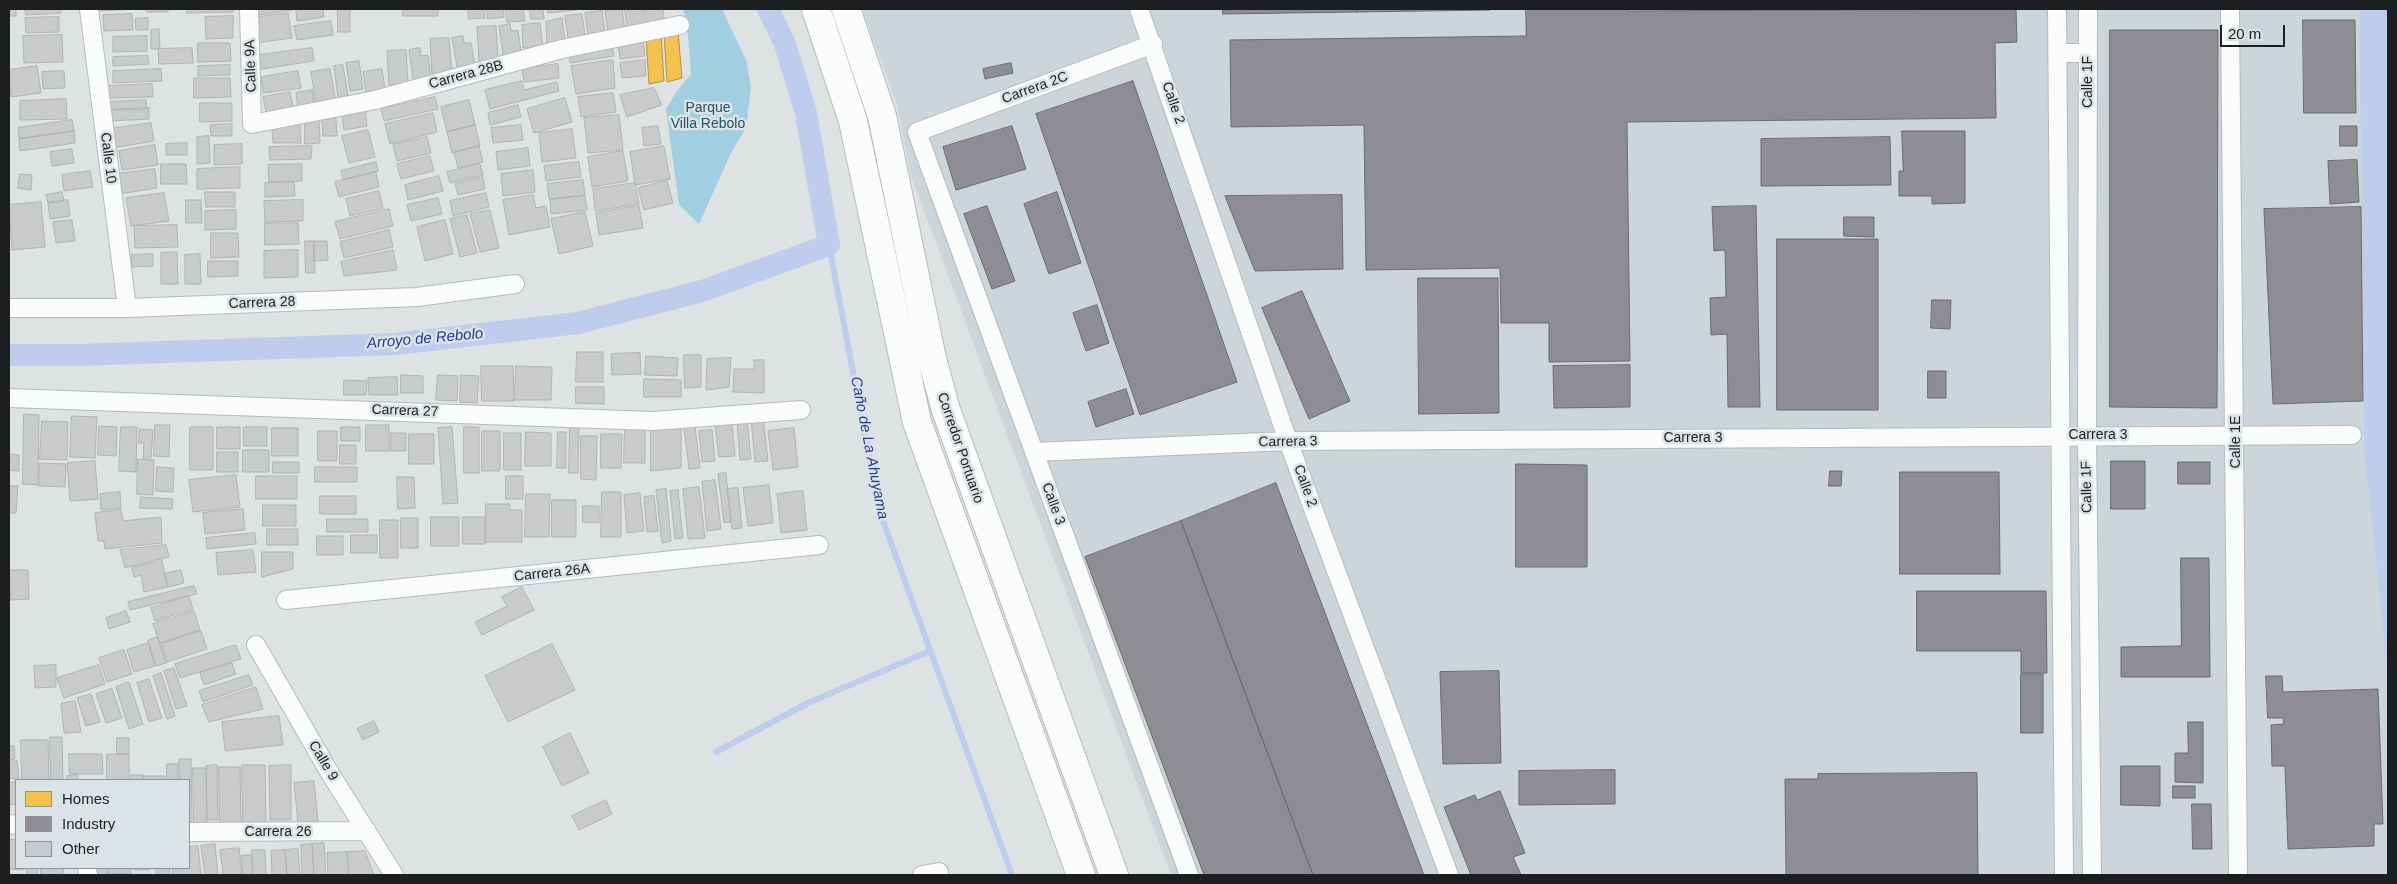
<!DOCTYPE html>
<meta charset="utf-8">
<style>
body{margin:0}
#map{position:relative;width:2397px;height:884px;overflow:hidden;background:#dee2e3;font-family:Helvetica,sans-serif}
canvas{display:block}
.frame{position:absolute;inset:0;border:10px solid #1c1e20;pointer-events:none}
.legend{position:absolute;left:15px;top:779px;width:175px;height:90px;box-sizing:border-box;background:#dbe3e6;border:1px solid #8f9497;margin:0;padding:6px 9px;list-style:none;font-size:15px;color:#1c1e20}
.legend li{display:flex;align-items:center;gap:10px;height:25px}
.legend b{width:25px;border:1px solid #8f9497}
.scale{position:absolute;left:2220px;top:25px;width:65px;height:22px;box-sizing:border-box;border:2px solid #1c1e20;border-top:0;padding-left:6px;font-size:15px;line-height:18px;white-space:nowrap;color:#1c1e20;-webkit-text-stroke:4px #dbe3e6;paint-order:stroke}
</style>
<div id="map">
<canvas width="2397" height="884"></canvas>
<div class="frame"></div>
<ul class="legend">
<li><b style="height:14px;background:#f2c14e"></b>Homes</li>
<li><b style="height:14px;background:#8d8d92"></b>Industry</li>
<li><b style="height:14px;background:#c8cacc"></b>Other</li>
</ul>
<div class="scale">20 m</div>
</div>
<script>
const context = document.querySelector('canvas').getContext('2d');
context.lineJoin = 'round';
function paint(path, color) {
  context.fillStyle = color;
  context.fill(path, 'evenodd');
}
function strokePath(path, color, width, dash) {
  context.strokeStyle = color;
  context.lineWidth = width;
  context.lineCap = dash ? 'butt' : 'round';
  context.setLineDash(dash || []);
  context.stroke(path);
}
function drawText(font, color, halo, rows, align = 'center') {
  context.font = font + ' Helvetica,sans-serif';
  context.lineWidth = 5;
  context.setLineDash([]);
  context.textBaseline = 'middle';
  context.strokeStyle = halo;
  context.fillStyle = color;
  for (const [text, x, y, turn = 0] of rows) {
    context.save();
    context.translate(x, y);
    context.rotate((+turn || 0) * Math.PI / 180);
    context.textAlign = isNaN(turn) ? turn : align;
    if (halo) context.strokeText(text, 0, 0);
    context.fillText(text, 0, 0);
    context.restore();
  }
}
const built = new Path2D(`
 M862 9H2359L2364 449 2388 677V875H1171L911 176 897 105Z`);
const green = new Path2D(`
 M683 9H722L746 60 751 87 746 128 731 153 699 224 679 205 666 109 677 91 691 74 687 23Z`);
const water = new Path2D(`
 M2359 9H2388V677L2364 449Z`);
const homes = new Path2D(`
 M678 31 682 78 667 82 664 33Z
 M661 33 664 81 649 84 646 36Z`);
const industry = new Path2D(`
 M1223 9H1357V12L1223 14Z
 M1357 9H1490V10L1357 12Z
 M1526 9H1628V11L2016 9 2017 42 1995 43 1996 118 1627 122 1630 361 1549 362V323H1501L1500 268 1366 270 1364 125 1231 127 1230 40 1526 36Z
 M2303 20H2355L2356 113H2304Z
 M2110 30H2218L2217 408 2110 407Z
 M1011 63 1013 73 985 79 983 69Z
 M1133 81 1237 382 1140 415 1036 114Z
 M1012 126 1026 169 956 190 943 147Z
 M2340 126H2357V146H2340Z
 M1902 131H1965V203L1932 204V196H1899V171H1903Z
 M1890 137 1891 185 1761 186V139Z
 M2357 160 2359 202 2330 204 2328 161Z
 M1057 192 1081 263 1049 274 1024 204Z
 M1342 195 1343 269 1255 271 1225 196Z
 M987 206 1015 281 992 289 964 214Z
 M1756 206 1760 407H1728L1727 334 1711 335 1710 298 1726 297 1725 250 1714 251 1712 207Z
 M2361 207 2363 401 2273 404 2264 209Z
 M1844 217H1874V237L1844 236Z
 M1777 239H1878V410H1777Z
 M1418 278H1498L1499 413 1419 414Z
 M1302 291 1350 401 1309 419 1262 308Z
 M1932 300H1951L1950 329 1931 328Z
 M1097 305 1109 343 1086 351 1073 313Z
 M1630 365V407L1554 408 1553 366Z
 M1928 371H1946V398H1928Z
 M1126 389 1134 414 1096 427 1088 402Z
 M2111 461H2145V509H2111Z
 M2178 462H2210V484H2178Z
 M1516 464 1587 465V567H1516Z
 M1830 471H1842L1841 486H1829Z
 M1900 472H1999L2000 574H1900Z
 M1276 483 1424 875H1313L1181 521Z
 M1181 521 1313 875H1204L1085 557Z
 M2181 558H2209L2210 677H2121V647L2181 646Z
 M1917 591H2046L2047 673H2021V651H1917Z
 M1499 671 1501 763 1443 764 1440 672Z
 M2021 674H2043V733H2021Z
 M2266 676H2282L2283 692 2378 689 2383 824H2374V846L2288 849 2285 766H2272L2271 725 2284 724 2283 718H2268Z
 M2188 722H2203V783L2175 782V753H2188Z
 M2121 766H2160V806L2121 805Z
 M1615 770V804L1519 805V771Z
 M1977 773 1978 875H1786L1785 779H1818V774Z
 M2173 786H2195V798H2173Z
 M1500 791 1525 853 1513 857 1521 875H1471L1444 807 1475 795 1477 800Z
 M2192 804H2211L2212 849H2193Z`);
const stream = new Path2D(`
 M829 245 879 510 1012 875
 M716 752 808 703 930 651`);
const canal = new Path2D(`
 M9 355H79L395 344 578 323 702 291 829 245 806 113 785 44 768 9`);
const building = new Path2D(`
 M9 9H16V16H9Z
 M25 9H61V13L26 15Z
 M99 9H138L99 11Z
 M146 9H168V12H147Z
 M187 9H233V12L187 13Z
 M253 9H292V10L254 16Z
 M323 9 324 17 297 21 296 10Z
 M338 9H350V32H338Z
 M403 9H438V16H403Z
 M468 9H484L485 18 469 19Z
 M487 9H503L504 17 488 19Z
 M506 9H523L525 21 507 22Z
 M530 9H543L544 19H531Z
 M548 9H577V10L548 13Z
 M622 9 625 30 608 32 605 11Z
 M625 9H643L645 28 628 30Z
 M645 9H663L665 25 648 27Z
 M602 11 605 32 588 35 585 13Z
 M288 13 292 38 256 43 253 18Z
 M132 14 133 30 104 31 103 15Z
 M582 14 585 35 568 38 565 16Z
 M233 16V38L206 39 205 17Z
 M59 17V32L26 33 25 18Z
 M148 18V30H136L135 19Z
 M562 18 565 41 547 43 546 22Z
 M331 21 333 35 297 40 294 26Z
 M540 23 543 47 523 48 522 25Z
 M510 24 511 31 518 30 521 52 503 55 499 26Z
 M496 26 498 59 479 61 477 27Z
 M159 29 160 49H151V30Z
 M62 35 63 62 24 63 23 36Z
 M147 36V51L113 52V37Z
 M463 36 464 43H471L475 65 457 67 452 38Z
 M449 38 452 72 432 73 430 39Z
 M643 40 645 56 620 59 618 43Z
 M198 43H230L231 61 198 62Z
 M612 44 614 56 570 63 569 51Z
 M192 48 193 63 159 64 158 49Z
 M312 48 314 61 255 70 253 56Z
 M420 48 421 56 428 55 431 77 413 79 409 50Z
 M406 50 408 84 389 85 387 51Z
 M148 56 149 64 113 66V57Z
 M613 60 615 88 576 94 571 66Z
 M645 60 646 76 622 78 620 63Z
 M359 61 363 89 350 91 346 63Z
 M558 64 559 78 524 82 522 69Z
 M230 65V75L198 76V66Z
 M343 65 348 96 338 98 334 66Z
 M37 66 41 93 11 97 9 70Z
 M161 69 162 81 113 83V71Z
 M330 69 336 103 316 106 311 72Z
 M382 69 385 89 366 92 363 72Z
 M64 71 65 88 43 89 42 72Z
 M298 71 301 88 263 93 261 77Z
 M194 78H230L231 97 194 98Z
 M522 81 524 90 557 82 559 91 490 109 485 90Z
 M152 84 153 97 108 98V86Z
 M654 88 662 105 627 117 620 95Z
 M312 90 315 108 298 110 296 93Z
 M290 92 294 111 267 116 263 97Z
 M613 93 616 112 581 117 578 97Z
 M435 97 438 109 384 121 381 109Z
 M565 98 572 122 534 133 527 109Z
 M66 99 67 119 20 120V101Z
 M146 100 147 109 108 110V102Z
 M469 100 475 125 447 132 441 107Z
 M200 103H232V121L200 122Z
 M518 105 521 117 490 125 488 113Z
 M149 108V119L110 121V110Z
 M365 109 367 126 344 130 342 114Z
 M433 113 437 132 390 144 385 124Z
 M619 115 623 150 588 153 584 118Z
 M305 118H319L320 143 305 144Z
 M336 119 337 136H323L322 120Z
 M72 120 74 131 19 139 18 128Z
 M151 123 154 141 112 148 109 129Z
 M232 124V136H211L210 125Z
 M300 125 301 143H273L272 128Z
 M475 125 480 146 452 153 447 132Z
 M521 125 523 140 493 143 491 128Z
 M658 126 661 144 644 146 642 128Z
 M572 129 576 158 542 162 539 133Z
 M368 130 375 157 349 163 342 136Z
 M74 131 75 143 20 151 19 139Z
 M209 136 210 163 197 164V137Z
 M427 137 431 153 397 161 393 145Z
 M187 143V155H166V144Z
 M242 144V164L214 165V145Z
 M155 145 158 165 122 170 119 151Z
 M312 146 311 159 270 160 269 147Z
 M479 146 483 162 458 168 454 152Z
 M664 146 670 179 635 185 630 152Z
 M528 148 530 166 498 170 496 152Z
 M72 149 74 163 52 166 50 152Z
 M623 151 628 181 592 187 588 157Z
 M430 156 434 171 401 179 397 164Z
 M376 162 378 171 343 180 341 171Z
 M579 162 581 177 546 181 544 166Z
 M161 164H186L187 184H161Z
 M302 164V181L269 182 268 165Z
 M480 164 483 175 450 183 447 172Z
 M240 167V188L197 189V169Z
 M155 169 157 188 119 194 116 174Z
 M533 170 535 192 503 196 501 174Z
 M90 171 93 187 64 191 62 175Z
 M376 172 379 187 339 197 335 182Z
 M20 174 32 175 31 190 18 188Z
 M439 176 443 191 408 200 405 185Z
 M483 177 485 189 458 195 455 184Z
 M583 180 585 195 549 199 547 184Z
 M667 181 673 203 644 210 638 188Z
 M294 182 295 196 265 197V183Z
 M635 183 639 204 595 211 593 189Z
 M379 191 383 208 350 216 346 199Z
 M62 192 64 201 48 203 46 195Z
 M205 192H235V207H206Z
 M164 193 169 221 131 226 126 198Z
 M486 193 489 207 453 216 450 201Z
 M533 195 536 208 546 206 550 227 509 235 503 200Z
 M585 196 587 210 551 214 550 200Z
 M438 198 442 214 411 221 407 205Z
 M68 200 70 216 50 219 48 203Z
 M186 200H201L202 223H186Z
 M303 200V221L265 222 264 201Z
 M41 202 45 247 12 250 9 205Z
 M639 206 643 228 599 235 596 213Z
 M389 209 393 226 340 239 335 222Z
 M236 210V229L205 230V211Z
 M490 210 499 248 480 252 470 214Z
 M585 212 593 246 559 254 551 219Z
 M467 215 477 253 460 257 450 219Z
 M72 220 75 241 56 243 53 222Z
 M445 220 453 254 425 261 417 227Z
 M265 223H298L299 244 265 245Z
 M177 225 178 247 135 248 134 226Z
 M389 230 393 247 344 258 340 242Z
 M211 233H238L239 257 211 258Z
 M305 241H314L315 273H306Z
 M314 241H327L328 260 314 261Z
 M298 250V277L264 278V251Z
 M393 250 397 270 344 276 341 262Z
 M177 252 178 284H161V253Z
 M153 254V266L132 267 131 255Z
 M200 254 201 284H185V255Z
 M208 261H238V276L208 277Z
 M577 352H603V382H576Z
 M640 353 641 374 612 375 611 354Z
 M684 355H701V387L685 388Z
 M646 356 678 358 677 376 645 375Z
 M731 358 729 387 706 390 707 359Z
 M754 360H764V393L733 392 734 369H754Z
 M481 366H513L514 401H482Z
 M516 366 552 367 551 400H515Z
 M401 375 423 376V393H401Z
 M438 375 458 376 457 401 436 400Z
 M461 375 479 376 477 403 460 402Z
 M397 377 398 395H369L368 378Z
 M644 379 681 380V397H644Z
 M344 380 367 381 366 395H344Z
 M576 387H604V404L576 403Z
 M24 414 39 415 38 485 23 484Z
 M72 416 97 417 95 458 70 457Z
 M763 417 768 461 755 462 751 418Z
 M747 420 751 459 740 460 737 421Z
 M42 421 68 422 67 460 40 459Z
 M732 423 735 456 719 457 715 425Z
 M155 425H170L169 457 154 456Z
 M366 425H389V451H366Z
 M570 425 579 426 578 473H569Z
 M99 426 117 427 116 456 98 455Z
 M121 427H137L136 472 119 471Z
 M190 427H213V470H190Z
 M217 427H240V449H217Z
 M244 427H267V446H244Z
 M341 427H360V441H341Z
 M452 427 458 503 443 504 438 428Z
 M464 427H479V473H464Z
 M651 427H681V468L651 471Z
 M695 427 700 468 689 469 684 428Z
 M272 428H298V456H272Z
 M625 428H645V463H624Z
 M794 428 798 467 773 470 768 431Z
 M140 429 153 430 151 458H143L144 443H139Z
 M712 430 715 461 702 462 699 431Z
 M318 431H337V461H318Z
 M482 431H500V471H482Z
 M526 432 551 433V466H525Z
 M558 432H566V468H557Z
 M391 433H406V451H391Z
 M504 433H521V470H504Z
 M409 434H434V464H409Z
 M601 434H622L621 468H601Z
 M581 436H597L596 480 581 479Z
 M340 445H356V464H340Z
 M243 450H269V472H243Z
 M217 452H238V472H217Z
 M9 454 19 455V471L9 470Z
 M138 459 154 460 153 495 137 494Z
 M95 461 98 499 70 501 67 463Z
 M273 462H299V473H273Z
 M40 463 66 464 65 487 39 486Z
 M157 467 174 468 173 492 156 491Z
 M315 467H357V482H315Z
 M726 473 731 522 724 523 718 474Z
 M236 475 240 507 193 512 189 480Z
 M256 476H297V499H256Z
 M506 476H523V499H506Z
 M397 477H414L415 508 398 509Z
 M715 480 721 529 707 531 702 482Z
 M769 485 773 523 748 526 743 488Z
 M9 486H18L16 513H9Z
 M699 487 705 538 688 539 683 489Z
 M738 488 742 528 732 529 727 489Z
 M666 489 671 541 662 543 656 490Z
 M678 490 683 538 675 539 670 491Z
 M803 491 807 530 781 533 777 494Z
 M120 492 121 508 101 510 100 494Z
 M602 492H621V537H601Z
 M640 493 644 531 627 533 624 495Z
 M526 494H550L549 537H525Z
 M320 496H356V514H320Z
 M654 496 658 531 647 532 644 497Z
 M141 497 173 499 172 509 140 508Z
 M552 500H576V537H552Z
 M486 504H510V510H522V542H486Z
 M263 505H296V526H263Z
 M583 506H599V523L583 522Z
 M243 509 245 530 205 534 203 513Z
 M121 510 123 521 161 517 162 543 105 549 104 541H98L95 513Z
 M431 517H459V546H431Z
 M463 517H485V544H463Z
 M401 518H418V548H401Z
 M327 519H368V532H327Z
 M380 520H398V558H380Z
 M267 529H298V545H267Z
 M255 533 256 544 207 549 206 538Z
 M351 535H377V553H351Z
 M317 536H343V555H317Z
 M166 545 169 557 125 568 120 550Z
 M253 550 256 572 218 575 216 553Z
 M262 552H293V569L262 577Z
 M162 561 168 587 144 592 141 575 134 577 132 568Z
 M10 570H28L29 599 11 600Z
 M181 570 184 583 168 587 164 574Z
 M194 586 197 594 130 610 128 602Z
 M522 587 534 610 482 635 475 622 507 606 502 597Z
 M189 596 193 609 155 621 151 608Z
 M126 611 130 622 109 629 106 618Z
 M194 611 200 630 160 643 153 624Z
 M201 631 207 649 167 662 161 644Z
 M157 637 166 663 156 666 148 641Z
 M148 643 155 666 134 672 127 650Z
 M552 644 575 690 508 722 485 676Z
 M236 645 241 659 180 678 175 664Z
 M124 650 132 674 107 682 99 658Z
 M232 663 236 674 204 685 200 673Z
 M56 665V687L35 688 34 666Z
 M99 665 105 684 64 698 57 678Z
 M174 668 187 706 176 709 164 671Z
 M161 673 175 716 167 719 153 676Z
 M249 675 253 685 203 702 199 691Z
 M149 679 162 718 149 722 137 683Z
 M129 682 143 724 129 729 116 687Z
 M256 687 263 709 209 722 202 705Z
 M112 689 122 718 106 723 96 694Z
 M91 694 100 722 86 726 77 698Z
 M75 701 81 732 64 733 61 704Z
 M279 716 283 745 225 751 222 722Z
 M374 721 379 732 363 740 357 729Z
 M570 733 589 773 562 786 543 747Z
 M50 737H62L63 780H51Z
 M117 738H129V754H117Z
 M21 740H48L49 780H22Z
 M9 746H14L15 759 9 760Z
 M69 754H102L103 774H70Z
 M107 754H129V780H107Z
 M179 759H191L192 821H189V780H180Z
 M17 761 19 778 9 779V762Z
 M167 764H178V780H167Z
 M217 765 218 820H207L206 766Z
 M242 765H265L266 823H243Z
 M291 765V820H270L269 766Z
 M219 767H240L241 825H220Z
 M193 768H206L207 825H194Z
 M78 775V780H67V776Z
 M131 775H143V780H131Z
 M143 776H165V780H143Z
 M314 781 318 821 298 823 294 783Z
 M16 782V804L9 805V783Z
 M606 800 612 814 579 830 572 816Z
 M9 839 16 840V868H24V870L9 869Z
 M324 843 326 875H314L312 844Z
 M215 844 218 875H205L201 846Z
 M312 844 314 875H302L301 845Z
 M198 846 201 875H173L172 868H189V847Z
 M239 848 242 875H223L220 850Z
 M298 849 300 875H287L285 850Z
 M252 850H265L266 875H253Z
 M285 850 287 875H272L271 851Z
 M365 851 374 875H349L347 852Z
 M347 852 349 875H328L327 853Z
 M242 855H252L253 875H243Z
 M27 868H38L37 875H27Z
 M41 868H63L64 875H41Z
 M98 868H108V875H98Z
 M108 868H131V874H108Z
 M135 868H150V870H135Z
 M156 868H169L170 875H157Z`);
const street = new Path2D(`
 M89 9 127 308
 M249 9 252 124 375 100 562 49 680 25
 M1139 9 1288 441 1449 875
 M2057 9 2064 875
 M2088 9 2087 435 2092 875
 M2230 9 2238 875
 M1153 44 917 132 1189 875
 M2058 53H2088
 M9 308H127L417 297 515 284
 M9 398 653 421 801 410
 M1034 452 1288 441 2352 435
 M286 600 819 545
 M256 645 331 775 394 875
 M9 824 16 825
 M189 832 367 831
 M87 868 88 875
 M922 875 939 872`);
const primary = new Path2D(`
 M816 9 853 121 917 422 1081 875
 M846 9 882 116 932 359 946 410 1114 875`);
const streetNames = [
 ["Calle 9A",251,66,-92],
 ["Carrera 28B",466,75,-15],
 ["Calle 1F",2088,82,-90],
 ["Carrera 2C",1035,88,-20],
 ["Calle 2",1173,103,71],
 ["Calle 10",108,158,83],
 ["Carrera 28",262,303,-2],
 ["Carrera 27",405,411,2],
 ["Carrera 3",2098,435],
 ["Carrera 3",1693,438],
 ["Carrera 3",1288,442,-1],
 ["Calle 1E",2236,442,-90],
 ["Corredor Portuario",960,448,71],
 ["Calle 2",1305,486,70],
 ["Calle 1F",2087,487,-91],
 ["Calle 3",1053,504,70],
 ["Carrera 26A",552,573,-6],
 ["Calle 9",323,761,59],
 ["Carrera 26",278,832]
];
const parkNames = [
 ["Parque",708,108],
 ["Villa Rebolo",708,124]
];
const waterNames = [
 ["Arroyo de Rebolo",425,339,-5],
 ["Caño de La Ahuyama",869,448,79]
];
paint(built, '#ccd5d9');
paint(green, '#a1cee0');
paint(water, '#beccee');
paint(homes, '#f2c14e');
strokePath(homes, '#b29040', 1);
paint(industry, '#8d8d92');
strokePath(industry, '#6b6c70', 1);
strokePath(stream, '#beccee', 6);
strokePath(canal, '#beccee', 22);
paint(building, '#c8cacc');
strokePath(building, '#b0b3b4', 1);
strokePath(street, '#b6babb', 20);
strokePath(primary, '#b6babb', 30);
strokePath(street, '#fafbfb', 18);
strokePath(primary, '#fafbfb', 28);
drawText('14px', '#1c1e20', '#dbe3e6', streetNames);
drawText('14px', '#245466', '#dbe3e6', parkNames);
drawText('italic 15px', '#243993', '#dbe3e6', waterNames);
</script>
